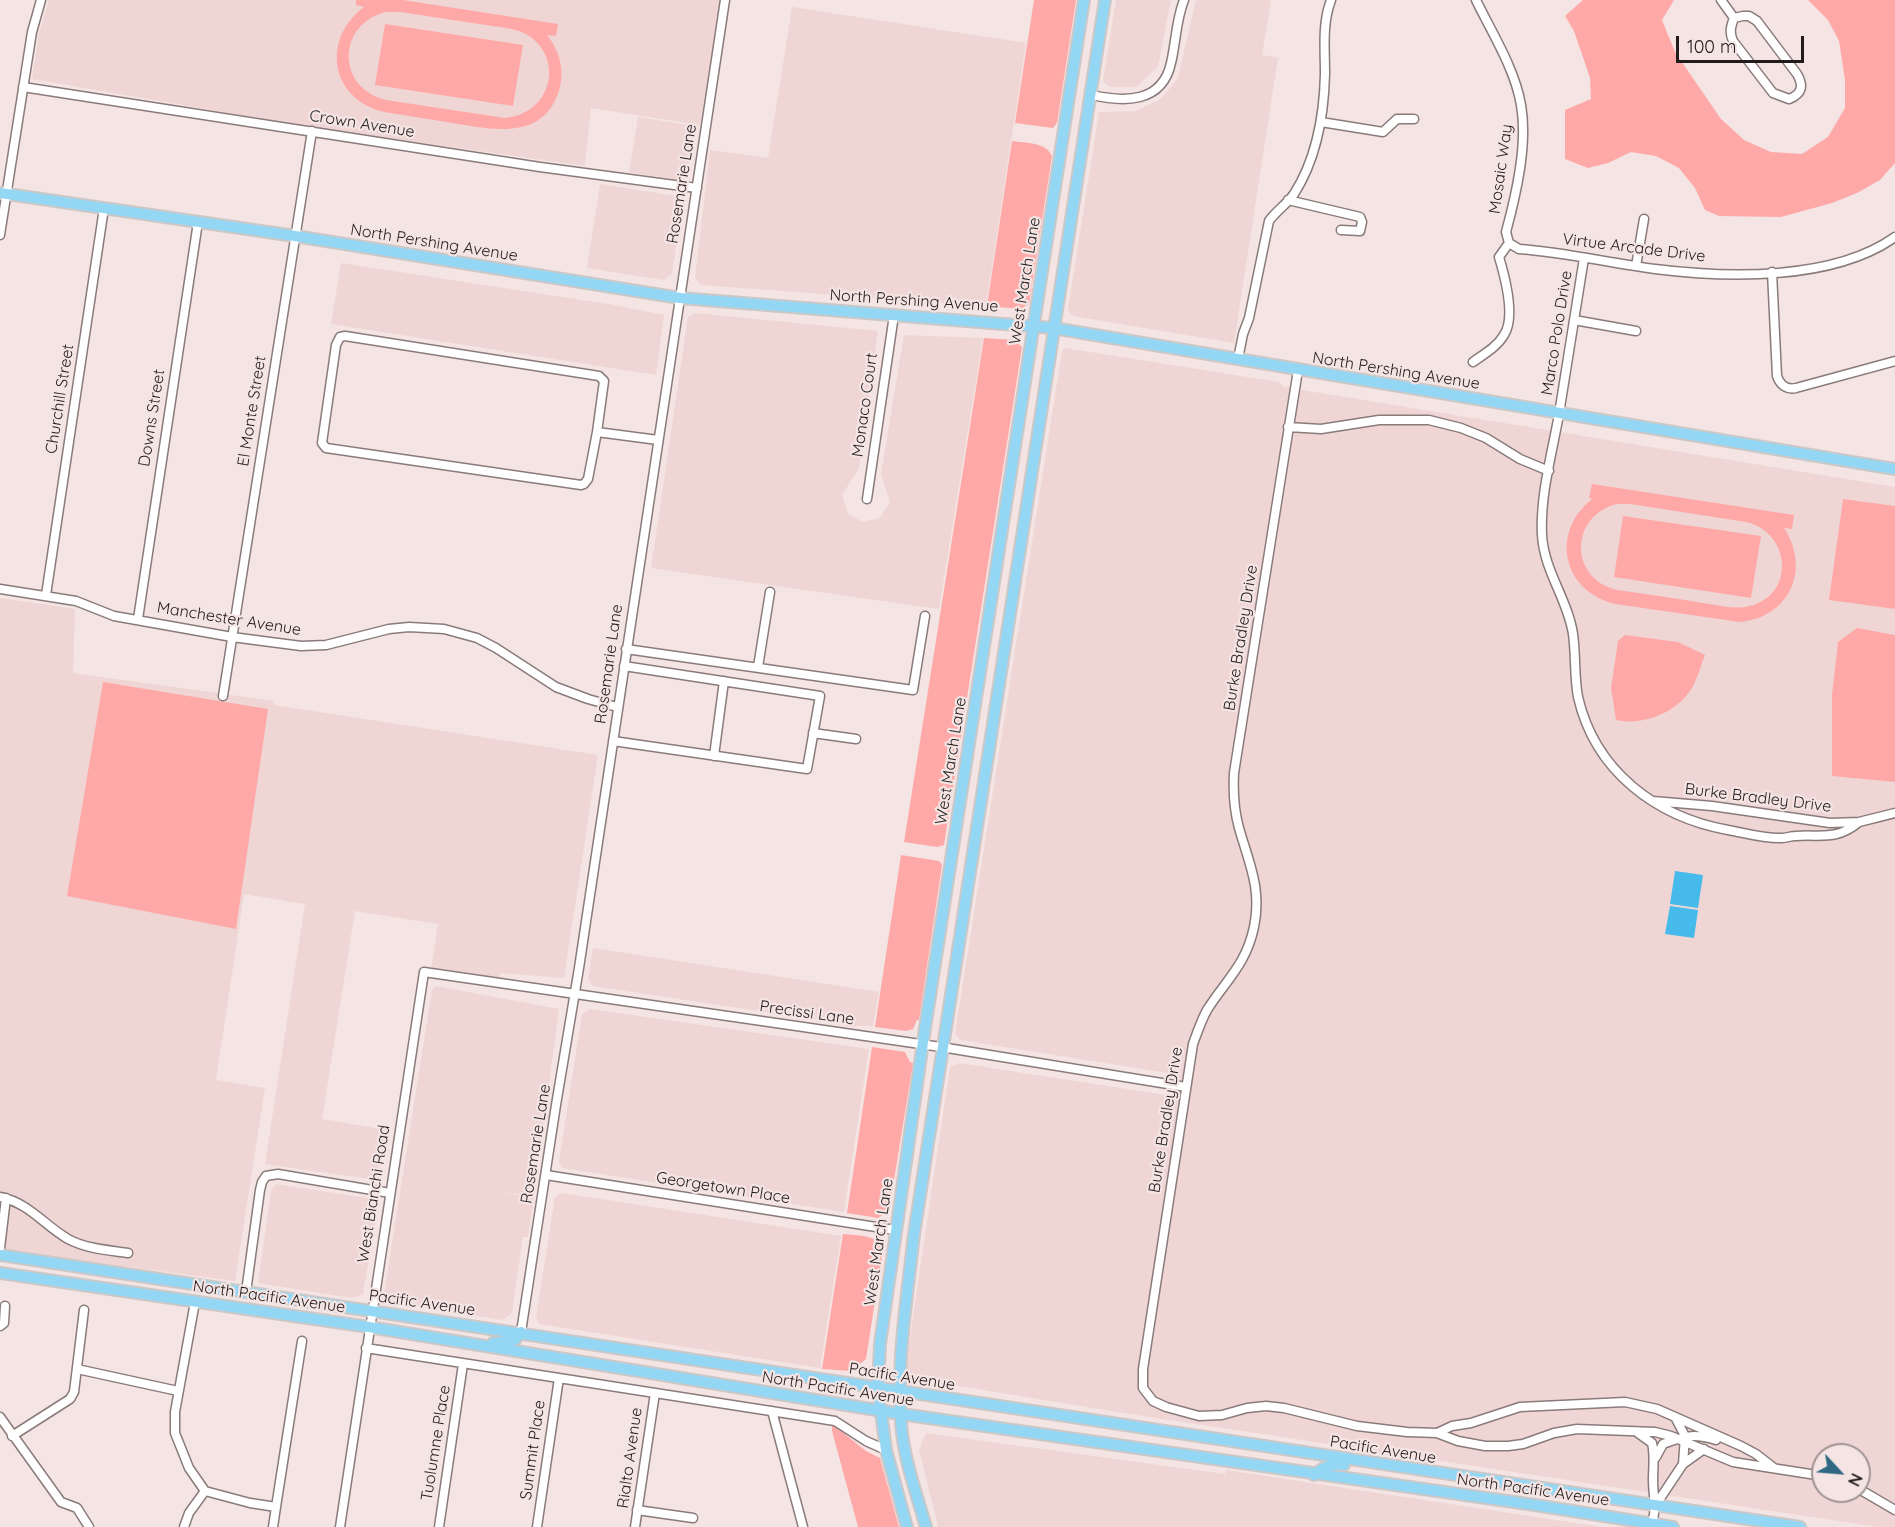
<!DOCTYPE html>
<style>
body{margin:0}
#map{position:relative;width:1895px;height:1527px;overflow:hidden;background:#f4e4e3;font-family:Quicksand,sans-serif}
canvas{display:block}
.north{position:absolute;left:1811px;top:1443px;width:60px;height:60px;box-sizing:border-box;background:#f4e4e3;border:2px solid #a09493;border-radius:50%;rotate:116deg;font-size:16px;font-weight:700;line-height:24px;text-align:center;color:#211b1b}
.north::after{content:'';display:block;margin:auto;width:21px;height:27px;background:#306883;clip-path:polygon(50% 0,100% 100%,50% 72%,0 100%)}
.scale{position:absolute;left:1676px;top:36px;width:128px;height:27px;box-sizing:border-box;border:3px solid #211b1b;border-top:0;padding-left:8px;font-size:18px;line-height:21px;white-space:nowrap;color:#211b1b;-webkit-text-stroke:4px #f4e4e3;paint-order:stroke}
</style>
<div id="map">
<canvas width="1895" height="1527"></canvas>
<div class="north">N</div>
<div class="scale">100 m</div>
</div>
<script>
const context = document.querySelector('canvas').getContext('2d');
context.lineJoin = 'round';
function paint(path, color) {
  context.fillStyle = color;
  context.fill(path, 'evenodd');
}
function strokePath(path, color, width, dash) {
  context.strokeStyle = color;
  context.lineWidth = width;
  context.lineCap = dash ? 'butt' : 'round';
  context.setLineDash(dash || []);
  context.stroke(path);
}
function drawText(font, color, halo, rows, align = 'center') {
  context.font = font + ' Quicksand,sans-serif';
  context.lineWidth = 4.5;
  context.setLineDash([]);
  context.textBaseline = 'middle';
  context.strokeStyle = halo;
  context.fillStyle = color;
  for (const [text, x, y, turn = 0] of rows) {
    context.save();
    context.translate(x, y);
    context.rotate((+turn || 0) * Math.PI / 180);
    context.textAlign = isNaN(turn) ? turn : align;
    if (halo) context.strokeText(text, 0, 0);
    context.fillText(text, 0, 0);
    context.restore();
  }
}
const built = new Path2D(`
 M49 0H721L700 125 591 108 585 166 310 127 32 79 39 33Z
 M1116 0H1171L1158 67 1136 87H1110L1103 81Z
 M1196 0H1271L1262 55 1278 58 1234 343 1073 316 1068 310 1099 112 1136 111 1161 99 1178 78Z
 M792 7 1026 43 986 306 701 285 695 278 710 150 768 158Z
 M638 117 694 126 687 173 679 180 629 172Z
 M600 184 683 197 672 274 663 280 587 268Z
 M341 263 608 304 664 315 656 375 331 324Z
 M695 313 878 331 859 468 842 495 848 514 863 522 880 518 890 502 881 474 904 335 983 338 939 609 651 568 688 317Z
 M1065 348 1279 382 1284 387 1895 487V1527H1878L1123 1413 904 1377 950 1067 959 1063 1166 1095 1172 1100 1176 1069 1168 1073 960 1040 955 1034 1062 351ZM1823 1455H1859V1491H1823Z
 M0 598 75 609 73 673 274 701V705L598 755 564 978 500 973 499 980 431 970 438 924 355 911 322 1119 387 1130 376 1180 265 1164 305 904 244 894 216 1080 265 1088 235 1281 0 1250Z
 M593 948 879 992 873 1026H857L593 986 588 979Z
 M436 986 559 1009 534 1196 501 1191 534 1198 528 1237H523L512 1313 502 1320 390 1302 384 1294 432 990Z
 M590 1009 869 1049 844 1212 562 1168 559 1161 582 1014Z
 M276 1184 379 1200 363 1294 351 1298 258 1283 271 1191Z
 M562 1193 841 1236 820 1368 539 1324 536 1317 555 1197Z
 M926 1433 1225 1474 1226 1470 1602 1527H938L919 1450Z`);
const green = new Path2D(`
 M356 0H403L558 24 556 36 547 35C560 51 565 71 559 91 542 142 492 129 452 123 430 119 407 116 384 112 330 99 321 39 364 7L356 5ZM385 12H400L512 29C566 42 559 113 505 118L386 100C337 88 336 26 385 12Z
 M1034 0H1076L1057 123 1053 128 1015 123Z
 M1583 0H1674L1662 20 1675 52 1721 119 1744 140 1771 152 1802 154 1828 137 1845 108V80L1839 41 1828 20 1808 0H1895V163L1880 180 1857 193 1832 203 1781 217 1719 216 1705 210 1695 188 1679 168 1656 156 1631 152 1608 163 1588 168 1565 159V110L1591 99 1590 78 1574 31 1565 16Z
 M385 24 523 45 513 106 375 85Z
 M1012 141C1026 143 1046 142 1052 156L1029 304 1020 309 987 306Z
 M984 338 1014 340 1022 347 944 845 937 847 904 842Z
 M1592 484 1794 515 1792 529 1784 528C1811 569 1790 617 1740 622L1615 604C1562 591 1550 532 1592 499L1589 498ZM1617 504H1630L1746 522C1791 532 1796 596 1749 606 1734 610 1718 605 1703 603 1675 598 1646 594 1617 590 1569 579 1569 516 1617 504Z
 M1843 499 1895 506V609L1829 600Z
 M1623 516 1761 536 1751 598 1614 577Z
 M1857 628 1895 635V782L1832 776V695L1838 642Z
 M1625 635 1678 642 1705 655C1701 665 1698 677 1693 686 1679 712 1644 726 1616 720L1611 688 1618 641Z
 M103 682 268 709 236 929 67 896Z
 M901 855 939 861 942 865 919 1020H917L913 1029 906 1031 875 1027Z
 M872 1047 905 1052 910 1062 913 1063 889 1211 878 1218 847 1213Z
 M843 1234C858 1236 877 1234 883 1249L866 1359 851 1371 822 1369Z
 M832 1424 866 1451 880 1458 899 1527H858L832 1431Z`);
const water = new Path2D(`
 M1675 871 1703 875 1698 908 1670 904Z
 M1670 906 1698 910 1694 938 1665 934Z`);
const minor = new Path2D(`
 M1476 0C1492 33 1515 69 1521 105 1528 144 1516 195 1506 232L1509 243
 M1721 0 1734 18
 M1743 16H1749L1757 21 1797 74C1804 86 1802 94 1789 99L1773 93 1733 41C1729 32 1731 26 1734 18Z
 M23 87 540 167 697 188
 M1092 95C1123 102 1162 104 1171 63 1176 42 1176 20 1184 0
 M1321 122 1383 132 1397 119H1414
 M1288 200 1360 217 1362 222 1360 231 1341 230
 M0 235 32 32 41 0
 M1509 243 1519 249C1564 252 1609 263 1655 269 1727 278 1833 281 1895 237
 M1584 258C1576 310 1567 362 1559 414 1552 454 1540 495 1542 535 1544 571 1568 600 1573 634 1576 655 1574 676 1578 697 1595 771 1656 817 1728 830 1745 833 1765 839 1782 838 1786 838 1791 836 1795 836 1822 834 1836 841 1859 822
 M1636 266 1644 219
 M1772 272 1777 376C1780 385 1787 390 1796 388L1895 361
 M1574 320 1636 331
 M1238 359 1243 334 1249 318 1269 221C1276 211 1287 204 1294 194 1317 158 1324 116 1325 74 1325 48 1322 24 1331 0
 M1473 362C1484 354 1497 347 1504 335 1516 317 1505 277 1499 257L1509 243
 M1298 370 1234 773C1233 792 1234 810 1239 828 1249 863 1262 889 1254 927 1246 965 1226 980 1207 1010 1201 1021 1197 1033 1193 1044L1143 1369V1388L1153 1401 1166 1407 1199 1416 1222 1415 1247 1408 1266 1406 1284 1408 1357 1426 1407 1432 1437 1433 1458 1441 1485 1446H1508L1523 1444 1554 1433 1577 1429 1655 1432 1671 1436 1733 1462 1823 1476
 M1288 427 1321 429 1379 420H1429L1461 428 1486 438 1520 459 1549 471
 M597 432 588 479 584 484 581 485 326 448 322 443 336 345 340 337 345 336 599 376 604 381 597 432 658 440
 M867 499 894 315
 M0 589 76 601 114 616 232 637 301 646 326 645 389 629 409 627 444 629 477 638 496 648 556 687 588 699 617 707
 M46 595 104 208
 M138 619 198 222
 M626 649 913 690 925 616
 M758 667 770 592
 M223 696 312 131
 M813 733 856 739
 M613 741 807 769 820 696 624 666
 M714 756 724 681
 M1653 801 1712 806 1830 823 1859 822 1895 813
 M546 1175 895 1230
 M0 1197C29 1203 44 1225 68 1239 87 1249 108 1250 128 1253
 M0 1248 6 1198
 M246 1292 260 1190 262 1182 266 1176 278 1174 390 1193
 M195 1302 175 1412V1433L189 1468 205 1491
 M0 1326 4 1323 5 1306
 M521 1332 556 1105 579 968 725 0
 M366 1348 835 1421 866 1441 886 1450
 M77 1369 178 1391
 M772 1411 803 1527
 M0 1417 61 1502 77 1508 89 1527
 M1675 1417 1685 1436 1683 1464
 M1437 1433 1452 1426 1471 1423 1520 1407 1625 1402 1657 1409 1741 1446 1756 1454 1774 1468
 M1638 1433 1652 1443C1655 1456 1653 1467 1653 1480 1653 1496 1658 1512 1650 1527
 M12 1436 70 1399 74 1392 84 1310
 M1656 1457 1663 1444C1685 1436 1693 1433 1716 1440
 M1859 1489 1895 1510
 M205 1491 250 1503 276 1507 273 1527
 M1655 1506 1683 1464 1704 1449
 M276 1507 302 1341
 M637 1510 693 1518
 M184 1527 189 1513 205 1491
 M340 1527 424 972 941 1047 1186 1087
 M439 1527 463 1364
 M537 1527 559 1378
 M635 1527 655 1393`);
const major = new Path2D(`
 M0 193 295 236 680 298 1053 328 1895 469
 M0 1255 1800 1527
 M0 1273 369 1327 901 1414 1535 1505 1673 1527
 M493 1343 515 1340 521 1332
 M1314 1475C1325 1466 1330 1464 1344 1465
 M907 1527 886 1450 878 1388 880 1344 925 1028 1084 0
 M926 1527C917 1496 906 1465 902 1433 895 1366 907 1300 914 1234L1105 0`);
const streetNames = [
 ["Crown Avenue",362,124,9],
 ["Mosaic Way",1501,169,-82],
 ["Rosemarie Lane",682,184,-81],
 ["North Pershing Avenue",434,243,9],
 ["Virtue Arcade Drive",1634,248,7],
 ["West March Lane",1025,281,-81],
 ["North Pershing Avenue",914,301,4],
 ["Marco Polo Drive",1557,333,-81],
 ["North Pershing Avenue",1396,371,9],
 ["Churchill Street",60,399,-81],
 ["Monaco Court",865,405,-82],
 ["El Monte Street",252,411,-81],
 ["Downs Street",152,418,-81],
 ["Manchester Avenue",229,619,9],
 ["Burke Bradley Drive",1241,638,-81],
 ["Rosemarie Lane",609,664,-82],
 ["West March Lane",951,761,-81],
 ["Burke Bradley Drive",1758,798,7],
 ["Precissi Lane",807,1013,8],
 ["Burke Bradley Drive",1166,1120,-81],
 ["Rosemarie Lane",536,1144,-81],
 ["Georgetown Place",723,1188,9],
 ["West Bianchi Road",374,1194,-81],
 ["West March Lane",879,1242,-82],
 ["North Pacific Avenue",269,1297,8],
 ["Pacific Avenue",422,1303,8],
 ["Pacific Avenue",902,1377,9],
 ["North Pacific Avenue",838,1389,9],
 ["Tuolumne Place",436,1443,-81],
 ["Summit Place",533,1450,-82],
 ["Pacific Avenue",1383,1450,9],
 ["Rialto Avenue",630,1458,-82],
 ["North Pacific Avenue",1533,1490,8]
];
paint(built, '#efd6d5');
paint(green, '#fea9a7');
paint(water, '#47baec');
strokePath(minor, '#897b7a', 11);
strokePath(major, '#cac8c8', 14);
strokePath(minor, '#fff', 8);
strokePath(major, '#94d7f5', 10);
drawText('16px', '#211b1b', '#f4e4e3', streetNames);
</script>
